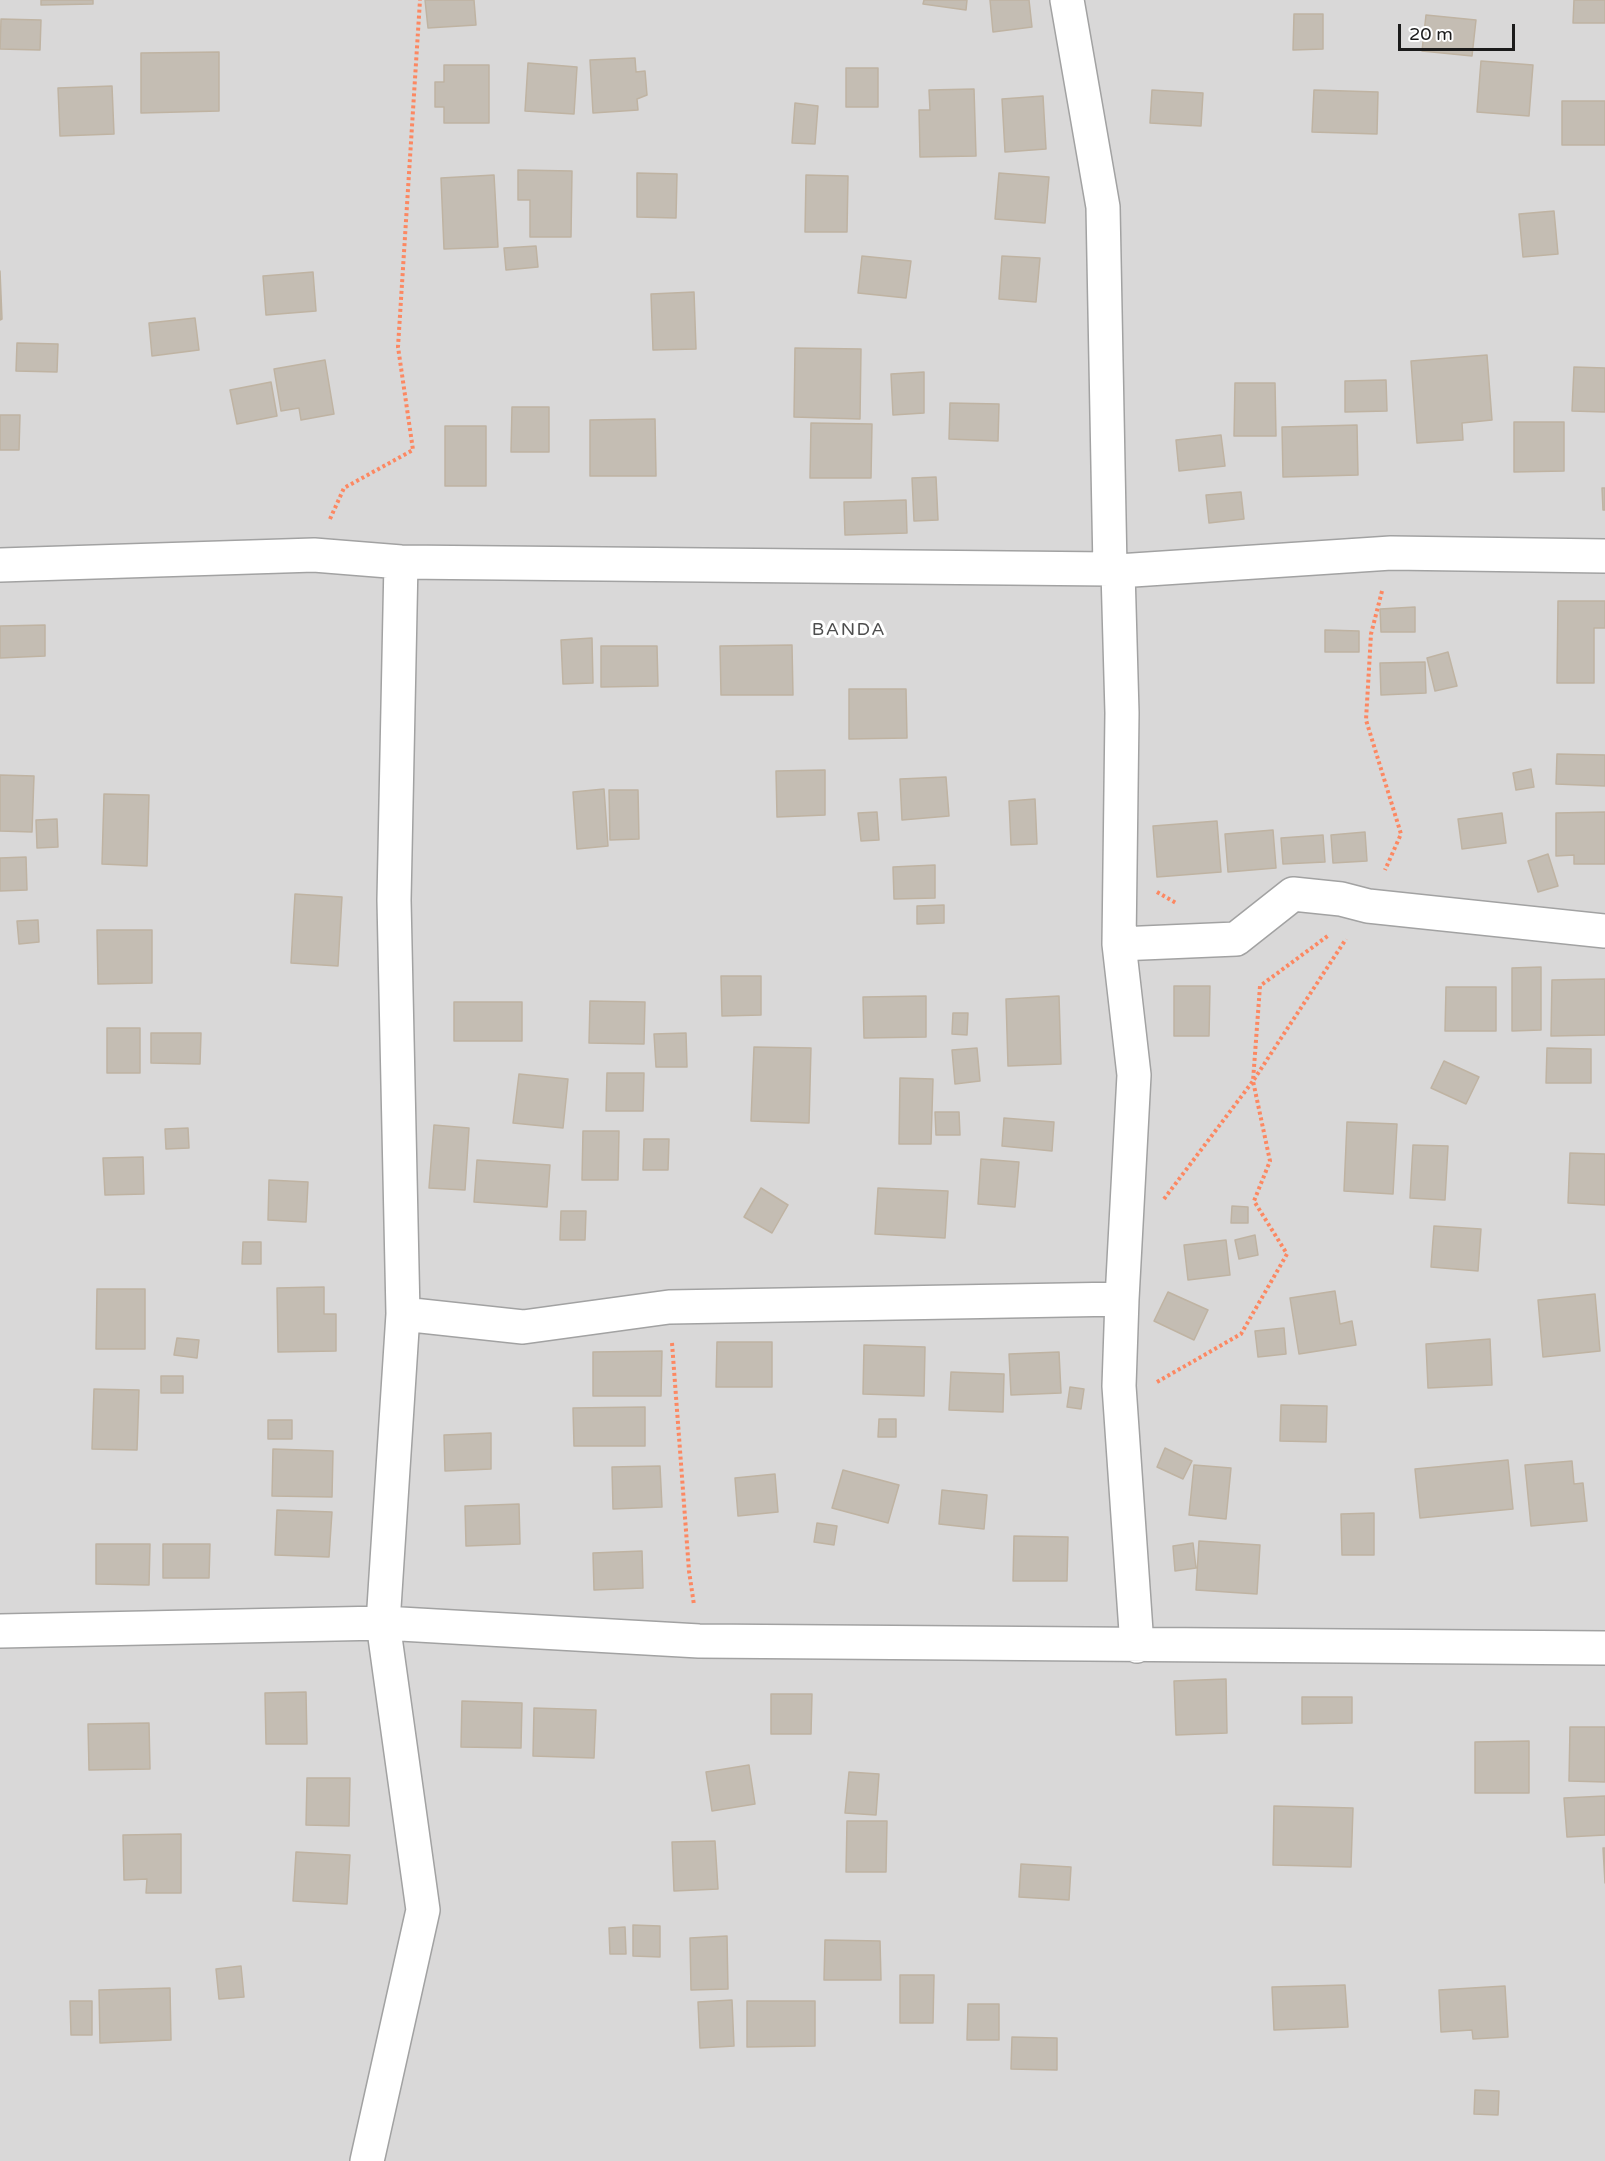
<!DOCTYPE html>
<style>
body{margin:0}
#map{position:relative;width:1605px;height:2161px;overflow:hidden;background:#edeae0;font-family:"Varela Round",sans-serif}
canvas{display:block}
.scale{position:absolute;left:1398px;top:24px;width:117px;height:27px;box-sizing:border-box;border:3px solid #1b1b1b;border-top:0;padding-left:8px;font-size:18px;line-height:21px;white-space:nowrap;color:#1b1b1b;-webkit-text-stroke:4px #fff;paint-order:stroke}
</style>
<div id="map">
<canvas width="1605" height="2161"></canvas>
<div class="scale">20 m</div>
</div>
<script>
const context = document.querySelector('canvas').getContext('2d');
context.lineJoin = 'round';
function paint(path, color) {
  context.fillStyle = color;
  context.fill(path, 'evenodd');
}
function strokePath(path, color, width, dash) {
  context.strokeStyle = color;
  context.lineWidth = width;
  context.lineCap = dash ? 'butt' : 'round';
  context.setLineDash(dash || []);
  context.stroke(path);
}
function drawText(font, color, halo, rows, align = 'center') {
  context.font = font + ' "Varela Round",sans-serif';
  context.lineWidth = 6;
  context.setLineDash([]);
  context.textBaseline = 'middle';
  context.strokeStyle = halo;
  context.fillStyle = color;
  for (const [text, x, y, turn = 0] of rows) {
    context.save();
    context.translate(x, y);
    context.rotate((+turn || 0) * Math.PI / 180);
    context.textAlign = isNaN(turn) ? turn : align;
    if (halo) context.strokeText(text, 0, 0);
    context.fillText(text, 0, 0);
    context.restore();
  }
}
const residential = new Path2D(`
 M0 0H1605V2161H0Z`);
const building = new Path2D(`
 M41 0H93V4L41 5Z
 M425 0H474L476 25 428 28Z
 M924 0H967L966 10 923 4Z
 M990 0H1029L1032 27 993 32Z
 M1574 0H1605V23H1573Z
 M1294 14H1323V49L1293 50Z
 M1426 15 1476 20 1472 56 1422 51Z
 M1 19 41 20 40 50 0 49Z
 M219 52V111L141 113V53Z
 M635 58 636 72 645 71 647 95 637 99 638 110 593 113 590 60Z
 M1481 61 1533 65 1529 116 1477 112Z
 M528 63 577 67 574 114 525 111Z
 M444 65H489V123H444V107H435V82H444Z
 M846 68H878V107H846Z
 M112 86 114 134 60 136 58 88Z
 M974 89 976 156 920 157 919 110H930L929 90Z
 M1152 90 1203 93 1201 126 1150 123Z
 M1314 90 1378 92 1377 134 1312 132Z
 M1043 96 1046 149 1005 152 1002 99Z
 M1562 101H1605V145H1562Z
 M795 103 818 106 815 144 792 143Z
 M518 170 572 171 571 237H530V200H518Z
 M637 173 677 174 676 218 637 217Z
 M999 173 1049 177 1045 223 995 219Z
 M494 175 498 247 444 249 441 178Z
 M806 175 848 176 847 232H805Z
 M1554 211 1558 254 1523 257 1519 214Z
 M536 246 538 267 506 270 504 248Z
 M862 256 911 261 906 298 858 293Z
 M1002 256 1040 258 1036 302 999 299Z
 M0 271 2 319 0 320Z
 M313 272 316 311 266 315 263 276Z
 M694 292 696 349 653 350 651 294Z
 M195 318 199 350 152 356 149 323Z
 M17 343 58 344 57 372 16 371Z
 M795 348 861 349 860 419 794 417Z
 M1487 355 1492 420 1462 423 1463 440 1417 443 1411 361Z
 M325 360 334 414 301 420 299 408 281 411 274 369Z
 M1574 367 1605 368V412L1572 411Z
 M924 372V413L893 415 891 374Z
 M1386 380 1387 411 1345 412V381Z
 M271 382 277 416 237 424 230 390Z
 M1235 383H1275L1276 436H1234Z
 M950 403 999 404 998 441 949 439Z
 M512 407H549V452H511Z
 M0 415H20L19 450H0Z
 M655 419 656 476H590V420Z
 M1514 422H1564V471L1514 472Z
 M811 423 872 424 871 478H810Z
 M1357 425 1358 475 1283 477 1282 427Z
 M445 426H486V486H445Z
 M1221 435 1225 466 1179 471 1176 440Z
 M936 477 938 520 914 521 912 478Z
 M1602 488H1605V510H1603Z
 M1241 492 1244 519 1209 523 1206 495Z
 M906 500 907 533 845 535 844 502Z
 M1558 601H1605V628H1594V683H1557Z
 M1415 607V632H1381L1380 609Z
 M45 625V656L0 658V626Z
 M1325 630 1359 631V652H1325Z
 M592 638 593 683 563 684 561 640Z
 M792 645 793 695H721L720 646Z
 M601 646H657L658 686 601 687Z
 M1448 652 1457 686 1435 691 1427 658Z
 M1425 662 1426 693 1381 695 1380 663Z
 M849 689H906L907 738 849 739Z
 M1557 754 1605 755V786L1556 784Z
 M1531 769 1534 787 1516 790 1513 773Z
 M825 770V815L777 817 776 771Z
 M0 775 34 776 32 832 0 831Z
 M946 777 949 816 902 820 900 779Z
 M604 789 608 846 577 849 573 792Z
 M609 790H638L639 839 610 840Z
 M104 794 149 795 147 866 102 864Z
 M1035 799 1037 844 1011 845 1009 801Z
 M877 812 879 840 861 841 858 813Z
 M1605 812V864H1574V855L1556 856V813Z
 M1502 813 1506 843 1462 849 1458 819Z
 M57 819 58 847 37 848 36 820Z
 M1217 821 1221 872 1157 877 1153 826Z
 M1273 830 1276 868 1228 872 1225 834Z
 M1365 832 1367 861 1333 863 1331 835Z
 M1323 835 1325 862 1283 864 1281 838Z
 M1548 854 1558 886 1538 892 1528 861Z
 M26 857 27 890 0 891V858Z
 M935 865V898L894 899 893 867Z
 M295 894 342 897 338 966 291 963Z
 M944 905V923L917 924V906Z
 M38 920 39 942 19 944 17 921Z
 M97 930H152V983L98 984Z
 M1541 967V1030L1512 1031V968Z
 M721 976H761V1015L722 1016Z
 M1605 979V1035L1551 1036 1552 980Z
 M1174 986H1210L1209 1036H1174Z
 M1446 987H1496V1031H1445Z
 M926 996V1037L864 1038 863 997Z
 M1059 996 1061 1064 1008 1066 1006 999Z
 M590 1001 645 1002 644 1044 589 1043Z
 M454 1002H522V1041H454Z
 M953 1013H968L967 1035 952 1034Z
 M107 1028H140V1073H107Z
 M151 1033H201L200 1064 151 1063Z
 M686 1033 687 1067H656L654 1034Z
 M754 1047 811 1048 809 1123 751 1121Z
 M977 1048 980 1081 955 1084 952 1050Z
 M1547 1048 1591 1049V1083H1546Z
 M1444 1061 1479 1077 1466 1104 1431 1088Z
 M607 1073H644L643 1111H606Z
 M519 1074 568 1079 563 1128 513 1123Z
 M900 1078 933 1079 931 1144H899Z
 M935 1112H959L960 1135H936Z
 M1004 1118 1054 1122 1052 1151 1002 1146Z
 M1347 1122 1397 1124 1393 1194 1344 1191Z
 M434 1125 469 1128 465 1190 429 1188Z
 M188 1128 189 1148 166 1149 165 1129Z
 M583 1131H619L618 1180H582Z
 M644 1139H669L668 1170H643Z
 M1413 1145 1448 1146 1445 1200 1410 1198Z
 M1570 1153 1605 1154V1205L1568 1203Z
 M143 1157 144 1194 105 1195 103 1158Z
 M981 1159 1019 1162 1015 1207 978 1204Z
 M477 1160 550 1165 547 1207 474 1202Z
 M269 1180 308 1182 306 1222 268 1220Z
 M761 1188 788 1205 772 1233 744 1217Z
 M878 1188 948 1191 945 1238 875 1234Z
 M1232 1206 1248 1207V1223H1231Z
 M561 1211H586L585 1240H560Z
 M1434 1226 1481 1229 1478 1271 1431 1267Z
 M1255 1235 1258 1255 1239 1259 1235 1240Z
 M1226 1240 1230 1275 1188 1280 1184 1245Z
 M243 1242H261V1264H242Z
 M324 1287V1314H336V1351L278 1352 277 1288Z
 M97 1289H145V1349H96Z
 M1335 1291 1340 1324 1352 1321 1356 1345 1299 1354 1290 1298Z
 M1168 1292 1208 1310 1194 1340 1154 1321Z
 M1595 1294 1600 1351 1543 1357 1538 1300Z
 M1284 1328 1286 1354 1258 1357 1255 1331Z
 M177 1338 199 1340 197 1358 174 1355Z
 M1490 1339 1492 1385 1428 1388 1426 1344Z
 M717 1342H772V1387H716Z
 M864 1345 925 1347 924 1396 863 1394Z
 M662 1351 661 1396H593V1352Z
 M1059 1352 1061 1393 1011 1395 1009 1354Z
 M951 1372 1004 1374 1003 1412 949 1410Z
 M161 1376H183V1393H161Z
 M1070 1387 1084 1389 1081 1409 1067 1407Z
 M94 1389 139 1390 137 1450 92 1449Z
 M1281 1405 1327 1406 1326 1442 1280 1441Z
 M645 1407V1446H574L573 1408Z
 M879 1419H896V1437H878Z
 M268 1420H292V1439H268Z
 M491 1433V1469L445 1471 444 1435Z
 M1165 1448 1192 1461 1183 1479 1157 1467Z
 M273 1449 333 1451 332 1497 272 1496Z
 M1508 1460 1513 1509 1420 1518 1415 1469Z
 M1572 1461 1574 1484 1583 1483 1587 1521 1531 1526 1525 1465Z
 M1194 1465 1231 1468 1226 1519 1189 1515Z
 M660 1466 662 1507 613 1509 612 1467Z
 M843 1470 899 1485 888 1523 832 1508Z
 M775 1474 778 1512 738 1516 735 1478Z
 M942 1490 987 1495 984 1529 939 1524Z
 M519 1504 520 1544 466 1546 465 1506Z
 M277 1510 332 1512 329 1557 275 1555Z
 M1374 1513V1555H1342L1341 1514Z
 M817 1523 837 1526 834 1545 814 1542Z
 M1014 1536 1068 1537 1067 1581H1013Z
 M1199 1541 1260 1545 1257 1594 1196 1590Z
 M1193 1543 1196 1568 1175 1571 1173 1546Z
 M96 1544H150L149 1585 96 1584Z
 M163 1544H210L209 1578H163Z
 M642 1551 643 1588 594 1590 593 1553Z
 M1226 1679 1227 1733 1176 1735 1174 1681Z
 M306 1692 307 1744H266L265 1693Z
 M771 1694H812L811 1734H771Z
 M1302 1697H1352V1723L1302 1724Z
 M462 1701 522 1703 521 1748 461 1747Z
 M534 1708 596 1710 594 1758 533 1756Z
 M149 1723 150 1769 89 1770 88 1724Z
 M1570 1727H1605V1782L1569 1781Z
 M1529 1741V1793H1475V1742Z
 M749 1765 755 1804 712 1811 706 1772Z
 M849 1772 879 1774 876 1815 845 1813Z
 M307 1778H350L349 1826 306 1825Z
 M1605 1796V1835L1567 1837 1564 1798Z
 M1274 1806 1353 1808 1351 1867 1273 1865Z
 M847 1821H887L886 1872H846Z
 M181 1834V1893H146L147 1879 124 1880 123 1835Z
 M715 1841 718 1889 674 1891 672 1842Z
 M1603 1848H1605V1883Z
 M296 1852 350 1855 347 1904 293 1901Z
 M1021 1864 1071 1867 1069 1900 1019 1897Z
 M633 1925 660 1926V1957L633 1956Z
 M625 1927 626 1954H610L609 1928Z
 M727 1936 728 1989 691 1990 690 1938Z
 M825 1940 880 1941 881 1980H824Z
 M241 1966 244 1997 219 1999 216 1969Z
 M900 1975H934L933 2023H900Z
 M1345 1985 1348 2027 1274 2030 1272 1987Z
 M1505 1986 1508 2037 1473 2039 1472 2030 1441 2032 1439 1990Z
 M170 1988 171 2040 100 2043 99 1990Z
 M732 2000 734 2046 700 2048 698 2002Z
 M70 2001H92V2035H71Z
 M747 2001H815V2046L747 2047Z
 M968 2004H999V2040H967Z
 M1012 2037 1057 2038V2070L1011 2069Z
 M1475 2090 1499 2091 1498 2115 1474 2114Z`);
const path = new Path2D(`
 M330 519 344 488 413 450 398 347 420 0
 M1382 591 1371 634 1366 720 1401 834 1385 870
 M1157 892 1176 903
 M1164 1199 1253 1081 1260 986 1329 935
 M672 1343 689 1571 694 1605
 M1157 1382 1241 1334 1287 1254 1254 1201 1270 1161 1253 1081 1346 939`);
const minor = new Path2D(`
 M1067 0 1103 207 1110 569
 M0 565 314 555 401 562 1110 569 1118 571 1391 553 1605 556
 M1118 571 1122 713 1119 944 1134 1075 1122 1299 1119 1386 1137 1646
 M1119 944 1236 939 1293 894 1341 899 1368 906 1605 931
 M403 1314 523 1327 669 1307 1122 1299
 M0 1631 383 1623 699 1641 1605 1648
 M367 2161 423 1910 383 1623 403 1314 394 900 401 562`);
const neighbourhoodNames = [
 ["BANDA",849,630]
];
paint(residential, '#d9d8d8');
paint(building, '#c4bdb3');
strokePath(building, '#bfb3a2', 1.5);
strokePath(minor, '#a2a2a2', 36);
strokePath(path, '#fc8862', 4, [3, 3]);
strokePath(minor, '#fff', 33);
context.letterSpacing = '1.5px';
drawText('18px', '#4e4e4e', '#fff', neighbourhoodNames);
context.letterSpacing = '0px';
</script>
